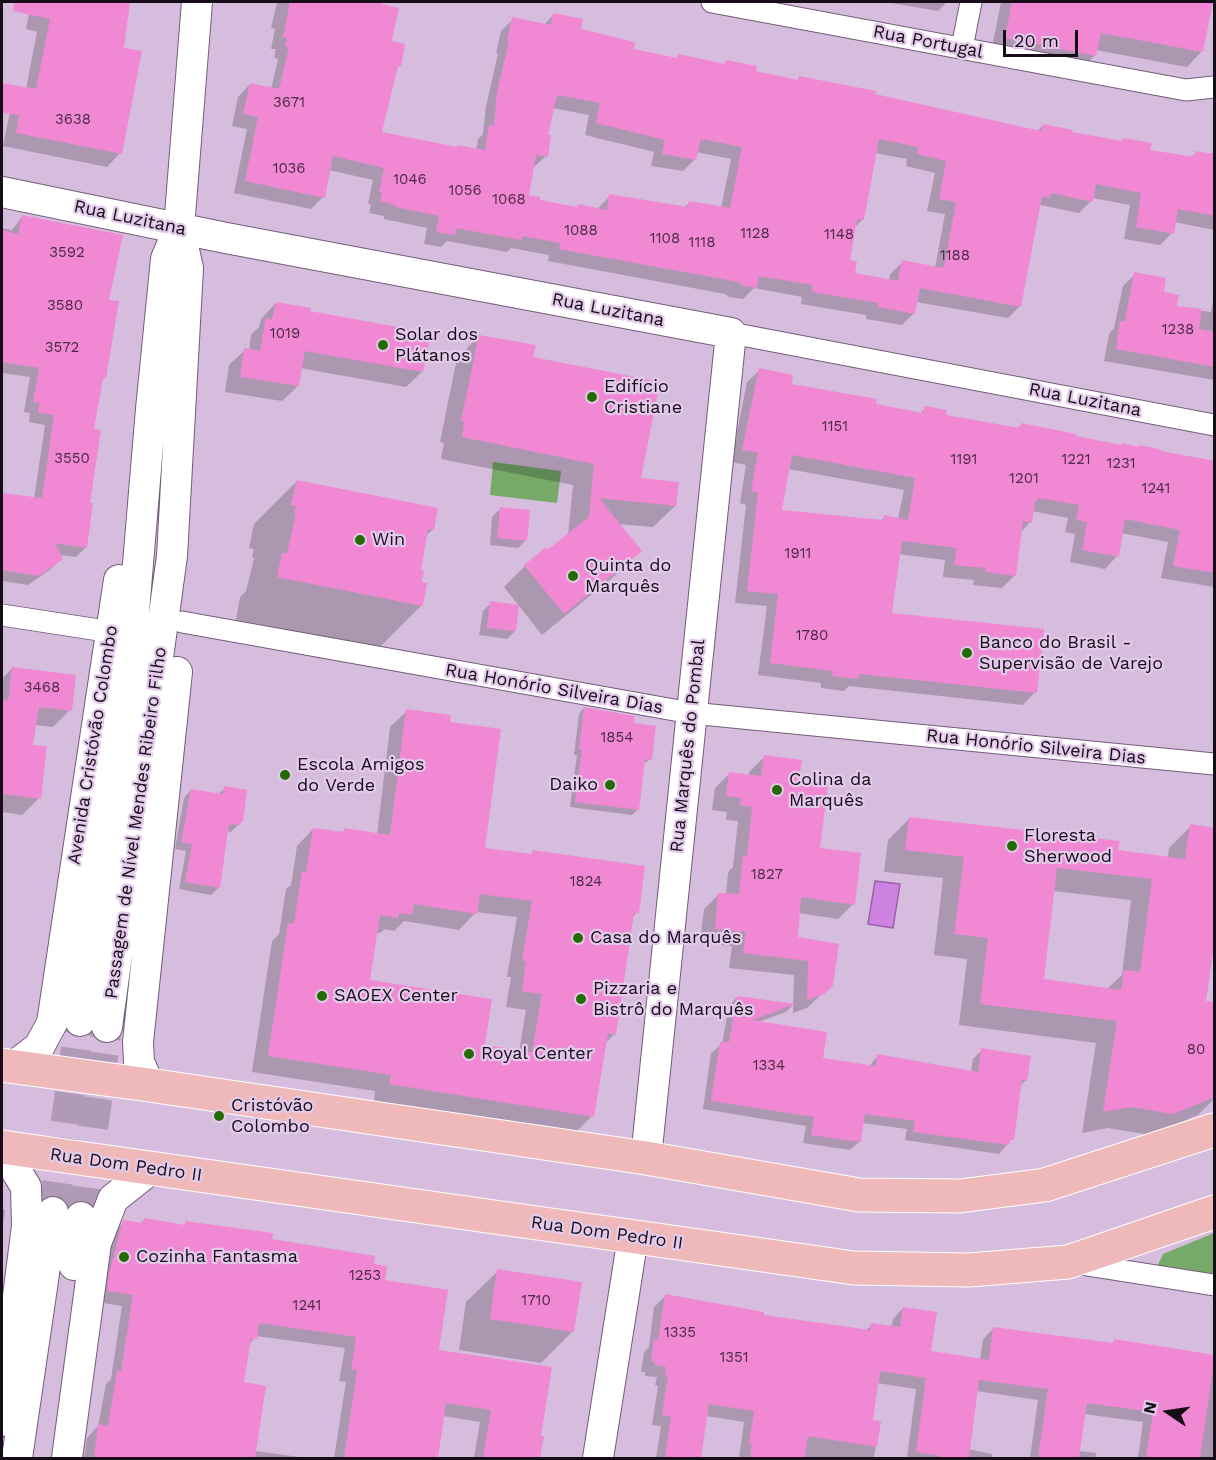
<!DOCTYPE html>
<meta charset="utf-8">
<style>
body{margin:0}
#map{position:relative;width:1216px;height:1460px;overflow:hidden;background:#d6bddd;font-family:"Work Sans",sans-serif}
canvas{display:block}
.frame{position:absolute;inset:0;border:3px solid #160d18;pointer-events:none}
.north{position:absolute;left:1138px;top:1382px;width:60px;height:60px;-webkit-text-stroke:4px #e3caea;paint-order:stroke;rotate:283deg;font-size:16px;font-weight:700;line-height:24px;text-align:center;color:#160d18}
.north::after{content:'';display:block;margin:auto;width:21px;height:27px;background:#160d18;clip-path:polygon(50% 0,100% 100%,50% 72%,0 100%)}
.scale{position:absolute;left:1003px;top:30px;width:75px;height:27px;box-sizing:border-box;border:3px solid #160d18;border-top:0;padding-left:8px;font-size:18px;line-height:21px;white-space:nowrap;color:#160d18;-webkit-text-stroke:4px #e3caea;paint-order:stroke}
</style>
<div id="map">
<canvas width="1216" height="1460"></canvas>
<div class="frame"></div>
<div class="north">N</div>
<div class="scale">20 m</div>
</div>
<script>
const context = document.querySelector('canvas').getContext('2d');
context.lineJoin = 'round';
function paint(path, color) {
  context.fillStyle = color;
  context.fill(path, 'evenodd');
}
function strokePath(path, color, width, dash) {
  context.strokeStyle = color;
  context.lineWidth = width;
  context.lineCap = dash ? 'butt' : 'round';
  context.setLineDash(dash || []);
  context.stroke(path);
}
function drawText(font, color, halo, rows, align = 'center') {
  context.font = font + ' "Work Sans",sans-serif';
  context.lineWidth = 4.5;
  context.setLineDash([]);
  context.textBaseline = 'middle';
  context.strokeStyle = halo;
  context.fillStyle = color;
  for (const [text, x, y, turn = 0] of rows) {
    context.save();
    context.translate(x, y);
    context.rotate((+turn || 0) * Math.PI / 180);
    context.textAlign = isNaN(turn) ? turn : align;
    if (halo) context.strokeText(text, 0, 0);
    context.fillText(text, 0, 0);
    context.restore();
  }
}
const green = new Path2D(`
 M493 462 561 471 557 503 490 495Z
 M1214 1233V1279L1165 1274 1158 1265 1163 1254Z`);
const water = new Path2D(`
 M875 881 900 884 893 928 868 924Z`);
const shadow = new Path2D(`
 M22 2H128L122 49 120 153 107 167 3 146 12 102 26 89 37 32 26 29 31 3Z
 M277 2H367L397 9 390 42 399 66 395 70 381 133 456 149 476 150 478 139 483 134 486 106 498 54 496 53 501 31 513 19 544 25 554 14 579 30 632 51 675 59 678 56 723 65 726 61 755 72 797 81 800 78 1037 132 1043 125 1071 133 1121 142 1124 139 1148 152 1191 158 1196 153 1211 155 1214 152V230L1174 222 1172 233 1160 245 1124 239 1130 205 1092 198 1091 201 1079 213 1040 205 1038 208 1020 306 1008 318 916 302 914 313 902 325 866 319V315L801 304 802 297 754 288 743 299 729 297 725 294 548 261 549 255 511 248 507 252 447 241 441 247 424 244 427 228 384 219V216L369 213 371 204H368L373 180 329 170 323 197 311 209 234 193 247 129 232 126 238 97 250 84 271 89 278 59 274 58 276 49H271L275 29 271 28ZM552 108 589 115 585 135 654 152 651 166 683 171 695 159 696 152 731 159 721 208 689 203 684 208 610 196 598 208 578 206 576 208 539 201 527 197 533 168 546 156 547 136ZM875 153 907 159 906 166 935 173 927 211 945 214 935 268 903 262 890 274 889 281 853 274 848 261 854 228 863 219Z
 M885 2H947L938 11Z
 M1001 2H1211L1202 51 1187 67 1096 50 1095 55 1080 70 991 53Z
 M22 217 108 301 105 377 100 382 93 430 86 547 76 557 59 555 61 559 51 569 28 585 2 581V495L34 499 45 425 29 422 30 413 24 412 30 377 2 373V228L12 230Z
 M1135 274 1162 294 1175 307 1211 312 1214 295V380L1104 361 1109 334 1114 328 1123 286Z
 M276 303 422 372 406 387 300 368 298 386 282 401 225 392 229 365 245 350 249 351 251 335 259 327 261 319Z
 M479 336 531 359 639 480 675 506 653 527 617 524 640 551 618 573 542 635 504 587 525 566 547 553 568 536 573 485 441 459 444 443 440 442 457 358Z
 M760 370 790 385 874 405 920 414 925 408 944 417 1017 429 1021 425 1074 438 1214 461V587L1161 578 1168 542 1121 533 1117 556 1105 569 1070 562 1075 534 1065 532 1068 518 1032 511 1030 522 1020 533 1014 576 1002 588 973 585 974 580 943 577 945 560 898 554 890 614 1035 692 1023 705 849 686 844 691 821 688V683L758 675 767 606 735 603 746 505 740 503 746 465 731 462 747 382ZM788 469 904 490 898 519 885 517 880 521 780 511Z
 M297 481 433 529 425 537 419 571 421 606 379 648 236 620 240 597 246 591 254 558 252 557 254 549 249 548 254 524Z
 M500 509 526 540 518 548 490 545 492 517Z
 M491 603 515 631 507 639 479 635 483 611Z
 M12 668 70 710 53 727 35 725 32 746 39 798 22 815 2 812V679Z
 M584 708 632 724 651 759 643 764 638 809 632 815 570 807 577 755H574L579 714Z
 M407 711 448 724 483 849 530 855 533 852 637 912 632 918 615 1034 604 1044 592 1116 576 1132 374 1101 375 1091 252 1072 272 941 279 934 286 889 291 885 297 846 313 829 341 833 345 830 377 835 390 727ZM476 912 517 917 507 977H511L506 1007 526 1010 519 1052 483 1046 369 981 376 933H380L385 929 394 931 404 921 459 930Z
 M764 757 798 782 818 849 853 904 838 919 798 913 796 939 831 985 807 1008 793 1013 794 975 729 968 732 946 700 943 704 909 719 894 726 895 728 872 733 867 738 821 726 820 727 812 712 810 715 788 730 773 749 776V772Z
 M225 788 242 821 231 832 227 831 218 888 211 895 179 889 186 851 175 849 184 798 191 790 218 794Z
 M910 818 1168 858 1169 848 1191 826 1214 829V952L1211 956 1205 1002 1214 1004V1099L1198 1115 1150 1135 1108 1128 1082 1133 1096 1043 959 1025 967 959 934 955 943 878 884 872 888 840ZM1053 891 1131 900 1122 975 1107 989 1042 981Z
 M737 997 793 1005 786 1012 758 1022 822 1059 869 1066 878 1056 971 1072 973 1059 982 1050 1026 1080 1020 1086 1012 1139 999 1154 905 1140 907 1129 862 1123 859 1142 850 1150 803 1143 806 1126 703 1109 711 1053 722 1044 729 1006Z
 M2 1209 5 1210 2 1233Z
 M145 1219 183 1226 186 1223 270 1241 372 1266 437 1351 540 1437 539 1457 542 1458H474L480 1422 443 1416 436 1458H334L346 1382 339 1381 345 1348 256 1336 248 1346 242 1384 255 1451 307 1458H84L87 1438 98 1426 106 1384 111 1379 122 1306 96 1302 112 1234 124 1222 140 1224Z
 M498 1271 573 1331 541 1363 459 1350 466 1302Z
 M665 1296 762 1316 865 1331 872 1325 891 1328 893 1319 903 1308 930 1352 980 1360 983 1339 994 1328 1111 1345 1114 1341 1214 1356V1458H1138L1143 1422 1084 1414 1078 1451 1096 1453 1095 1458H1030L1038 1400 976 1391 968 1449 992 1454V1458H907L916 1389 877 1383 871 1421 879 1422 874 1458H739L744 1422 706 1416 699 1458H656L661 1426 652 1425 658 1386 655 1385 657 1377 645 1376V1372H641L644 1352 649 1347 654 1307Z`);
const building = new Path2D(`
 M14 2H130L124 48 142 51 122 154 16 133 19 115 2 113V83L36 89 50 19 13 11Z
 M290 2H383L382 4 399 8 392 41 405 44 401 67 398 66 382 132 457 147V145L485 150 489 125 494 126 497 92 509 42 507 41 512 17 551 25 553 13 583 19 581 29 635 42 634 49 677 58 678 54 725 64 726 60 757 66 756 71 798 80 799 76 876 91 875 94 1041 131 1043 124 1073 130 1072 132 1123 141V138L1152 143 1150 150 1189 156H1195V151L1215 154V216L1178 209 1174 234 1136 227 1141 193 1096 184 1093 202 1051 193 1050 198 1042 196 1021 307 920 288 915 314 877 307 878 303 812 292 813 285 759 276 757 288 741 285 738 282 559 249 560 243 522 236 521 240 456 228 455 235 436 232 439 216 395 207V205L380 201 382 192H379L384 168 333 156 325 198 245 181 258 117 243 114 250 83 279 89 289 47 285 46 287 38 283 37ZM557 95 600 103 596 123 665 140 662 154 696 160 701 139 742 147 730 208 689 201 688 207 609 194 607 210 578 204 577 207 540 200V197L529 195 536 155 548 157 551 135H548ZM879 139 918 147 917 154 946 161 939 199 956 202 944 268 902 260 898 281 855 273 857 262 850 260 857 219 864 220Z
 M1012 2H1213L1203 52 1101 33 1096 56 1005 38Z
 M22 215 123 235 109 300 119 301 106 378H103L94 429 101 430 90 503H93L87 548 55 543 63 559 39 576 2 570V493L42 498 54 415 38 413 40 403 33 402 39 368 2 362V230L18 234Z
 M1134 272 1166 278 1164 292 1179 295 1177 306 1202 309 1199 329 1215 332V367L1116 349 1120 321H1125Z
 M276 302 311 308 310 311 431 333 423 372 305 351 299 386 240 377 244 348 260 351 266 318 272 319Z
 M479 335 536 345 533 357 660 382 641 478 679 482 676 506 599 498 642 551 564 614 524 565 545 548 547 550 589 517 594 464 462 437 464 422 461 421Z
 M759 368 793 375 792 384 877 399 876 404 923 413 925 406 947 410 946 415 1020 428 1021 423 1076 434V436L1122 445V443L1139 447V445L1160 449 1161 451 1215 461V573L1173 566 1180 530 1125 519 1119 557 1082 550 1087 522 1076 520 1079 505 1038 498 1037 501H1035L1032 523 1023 521 1016 576 985 572V568L954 565 957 548 902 541 892 613 1044 629 1037 693 859 674 858 679 832 676 833 671 770 663 778 594 747 591 758 492 751 491 758 453 742 450ZM792 455 915 478 908 520 884 515 883 520 782 510Z
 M297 480 438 508 434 530 428 529 421 570 424 571 422 582 427 583 423 606 277 577 282 553H287L296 515H294L296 506 291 505Z
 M500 507 530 510 527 541 497 538Z
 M490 601 519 605 516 631 487 628Z
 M12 667 76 675 72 711 39 707 33 745 47 746 41 799 2 794V700L8 701Z
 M584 707 635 716 634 723 656 726 652 760 645 759 639 810 575 802 582 750H579Z
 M406 709 451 715 450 722 501 729 485 848 532 854V850L645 866 639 913H634L616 1035 608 1033 594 1117 389 1084 391 1075 268 1056 288 923 294 924 302 871 306 872 313 828 344 832V828L390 835ZM480 894 532 901 522 961H526L522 991 542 994 532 1052 485 1045 492 999 370 980 380 915 398 918 399 913 412 915 414 904 477 914Z
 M764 755 802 760 799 781 828 785 820 848 861 853 855 905 801 897 798 937 839 944 833 986 824 994 807 1000 808 961 743 953 746 932 715 929 718 893 739 894 743 856H747L752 807 740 805 741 798 726 796 729 772 761 776Z
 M224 786 247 790 243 822 241 821 240 825 229 824 220 888 185 882 192 844 181 842 191 789 223 794Z
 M909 817 1120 841 1118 850 1185 859 1190 824 1215 828V940L1206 1001 1215 1002V1097L1173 1114 1131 1107 1103 1112 1117 1021 980 1004 988 938 954 934 964 857 905 850ZM1057 868 1152 879 1140 972 1124 970 1121 990 1044 979Z
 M737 996 796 1004 752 1020 827 1032 823 1058 876 1066 877 1054 978 1072 981 1048 1031 1056 1027 1081 1022 1080 1014 1140H1010L1009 1145 913 1132 915 1121 865 1114 861 1142 811 1135 814 1117 711 1101 720 1042H729Z
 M144 1218 185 1225V1221L273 1233 272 1239 375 1256 374 1264 387 1266 385 1280 448 1290 439 1350 552 1367 541 1436H544L540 1458H483L491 1410 446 1403 438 1458H344L357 1370H351L356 1337 259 1323 257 1339H251L244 1382 266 1386 255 1458 94 1457 98 1424 108 1426 117 1371H121L133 1295 107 1291 109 1274 123 1220 143 1223Z
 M497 1269 582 1282 574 1332 490 1319Z
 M665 1294 764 1312V1315L870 1330 871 1323 900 1327 903 1307 937 1312 931 1351 989 1360 993 1327 1113 1343 1114 1339 1215 1355 1200 1458H1146L1153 1412 1087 1403 1079 1458H1038L1048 1389 979 1380 969 1458H940V1456L916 1452 926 1378 880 1371 873 1420 881 1421 877 1447 808 1436 805 1458H750L752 1445 749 1444 754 1411 709 1404 701 1458H665L671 1416 662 1415 668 1375H665L666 1367 655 1365V1362L651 1361 654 1339 658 1340Z`);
const secondaryTunnel = new Path2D(`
 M53 1212 80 1021
 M81 1217 107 1027`);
const street = new Path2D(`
 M712 2 1186 90 1214 87
 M962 48 971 2
 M731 333 1214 425
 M2 615 125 634
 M182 622 691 713 1214 764
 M1074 1263 1214 1285`);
const secondary = new Path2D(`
 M2 192 226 238 731 333 646 1158
 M80 1021 132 635 151 409 166 259 179 228
 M107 1027 172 556 188 268 179 228 197 2
 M13 1067 39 1047 52 1023 119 580
 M149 1085 139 1062 138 1042 177 672
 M2 1148 26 1187 27 1226 2 1421
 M74 1265 81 1217
 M17 1458 53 1212
 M67 1458 96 1243 113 1199 152 1168
 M598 1458 633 1237`);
const primary = new Path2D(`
 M2 1065 149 1085 646 1158 859 1195 960 1196 1045 1185 1214 1130
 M2 1147 854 1268 969 1270 1068 1262 1214 1212`);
const markers = [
 [383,345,6,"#246a02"],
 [592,397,6,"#246a02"],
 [360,540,6,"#246a02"],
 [573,576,6,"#246a02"],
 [967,653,6,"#246a02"],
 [285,775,6,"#246a02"],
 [610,785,6,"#246a02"],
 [777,790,6,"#246a02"],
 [1012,846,6,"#246a02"],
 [578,938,6,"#246a02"],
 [322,996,6,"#246a02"],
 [581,999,6,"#246a02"],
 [469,1054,6,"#246a02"],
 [219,1116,6,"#246a02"],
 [124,1257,6,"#246a02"]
];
const numberNames = [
 ["3671",289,103],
 ["3638",73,120],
 ["1036",289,169],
 ["1046",410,180],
 ["1056",465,191],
 ["1068",509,200],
 ["1088",581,231],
 ["1128",755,234],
 ["1148",839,235],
 ["1108",665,239],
 ["1118",702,243],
 ["3592",67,253],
 ["1188",955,256],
 ["3580",65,306],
 ["1238",1178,330],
 ["1019",285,334],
 ["3572",62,348],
 ["1151",835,427],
 ["3550",72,459],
 ["1191",964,460],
 ["1221",1076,460],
 ["1231",1121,464],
 ["1201",1024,479],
 ["1241",1156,489],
 ["1911",798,554],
 ["1780",812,636],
 ["3468",42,688],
 ["1854",617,738],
 ["1827",767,875],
 ["1824",586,882],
 ["80",1196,1050],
 ["1334",769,1066],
 ["1253",365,1276],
 ["1710",536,1301],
 ["1241",307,1306],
 ["1335",680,1333],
 ["1351",734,1358]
];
const streetNames = [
 ["Rua Portugal",928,42,11],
 ["Rua Luzitana",130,218,12],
 ["Rua Luzitana",608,310,11],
 ["Rua Luzitana",1085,400,11],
 ["Rua Honório Silveira Dias",554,689,10],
 ["Avenida Cristóvão Colombo",93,745,-81],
 ["Rua Marquês do Pombal",688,746,-84],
 ["Rua Honório Silveira Dias",1036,747,6],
 ["Passagem de Nível Mendes Ribeiro Filho",136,823,-82],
 ["Rua Dom Pedro II",126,1165,8],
 ["Rua Dom Pedro II",607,1233,8]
];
const poiNames = [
 ["Solar dos",395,335],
 ["Plátanos",395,356],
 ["Edifício",604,387],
 ["Cristiane",604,408],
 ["Win",372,540],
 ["Quinta do",585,566],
 ["Marquês",585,587],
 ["Banco do Brasil -",979,643],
 ["Supervisão de Varejo",979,664],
 ["Escola Amigos",297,765],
 ["do Verde",297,786],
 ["Colina da",789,780],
 ["Marquês",789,801],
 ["Daiko",598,785,"right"],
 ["Floresta",1024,836],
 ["Sherwood",1024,857],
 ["Casa do Marquês",590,938],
 ["Pizzaria e",593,989],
 ["Bistrô do Marquês",593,1010],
 ["SAOEX Center",334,996],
 ["Royal Center",481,1054],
 ["Cristóvão",231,1106],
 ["Colombo",231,1127],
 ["Cozinha Fantasma",136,1257]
];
paint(green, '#77aa69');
paint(water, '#ce83e2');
strokePath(water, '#9760a5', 1.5);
paint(shadow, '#0003');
paint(building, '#f188d3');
strokePath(secondaryTunnel, '#b09ab6', 30, [30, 15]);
strokePath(street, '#745d7a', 23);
strokePath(secondary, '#745d7a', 32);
strokePath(primary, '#fff', 35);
strokePath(street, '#fff', 21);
strokePath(secondary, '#fff', 30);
strokePath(primary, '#efb9ba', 33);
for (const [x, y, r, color] of markers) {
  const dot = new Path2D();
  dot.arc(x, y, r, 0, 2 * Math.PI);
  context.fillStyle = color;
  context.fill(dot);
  strokePath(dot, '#e3caea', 2);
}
drawText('15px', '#4d2c47', null, numberNames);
drawText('18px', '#160d18', '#e3caea', streetNames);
drawText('18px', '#160d18', '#e3caea', poiNames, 'left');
</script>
